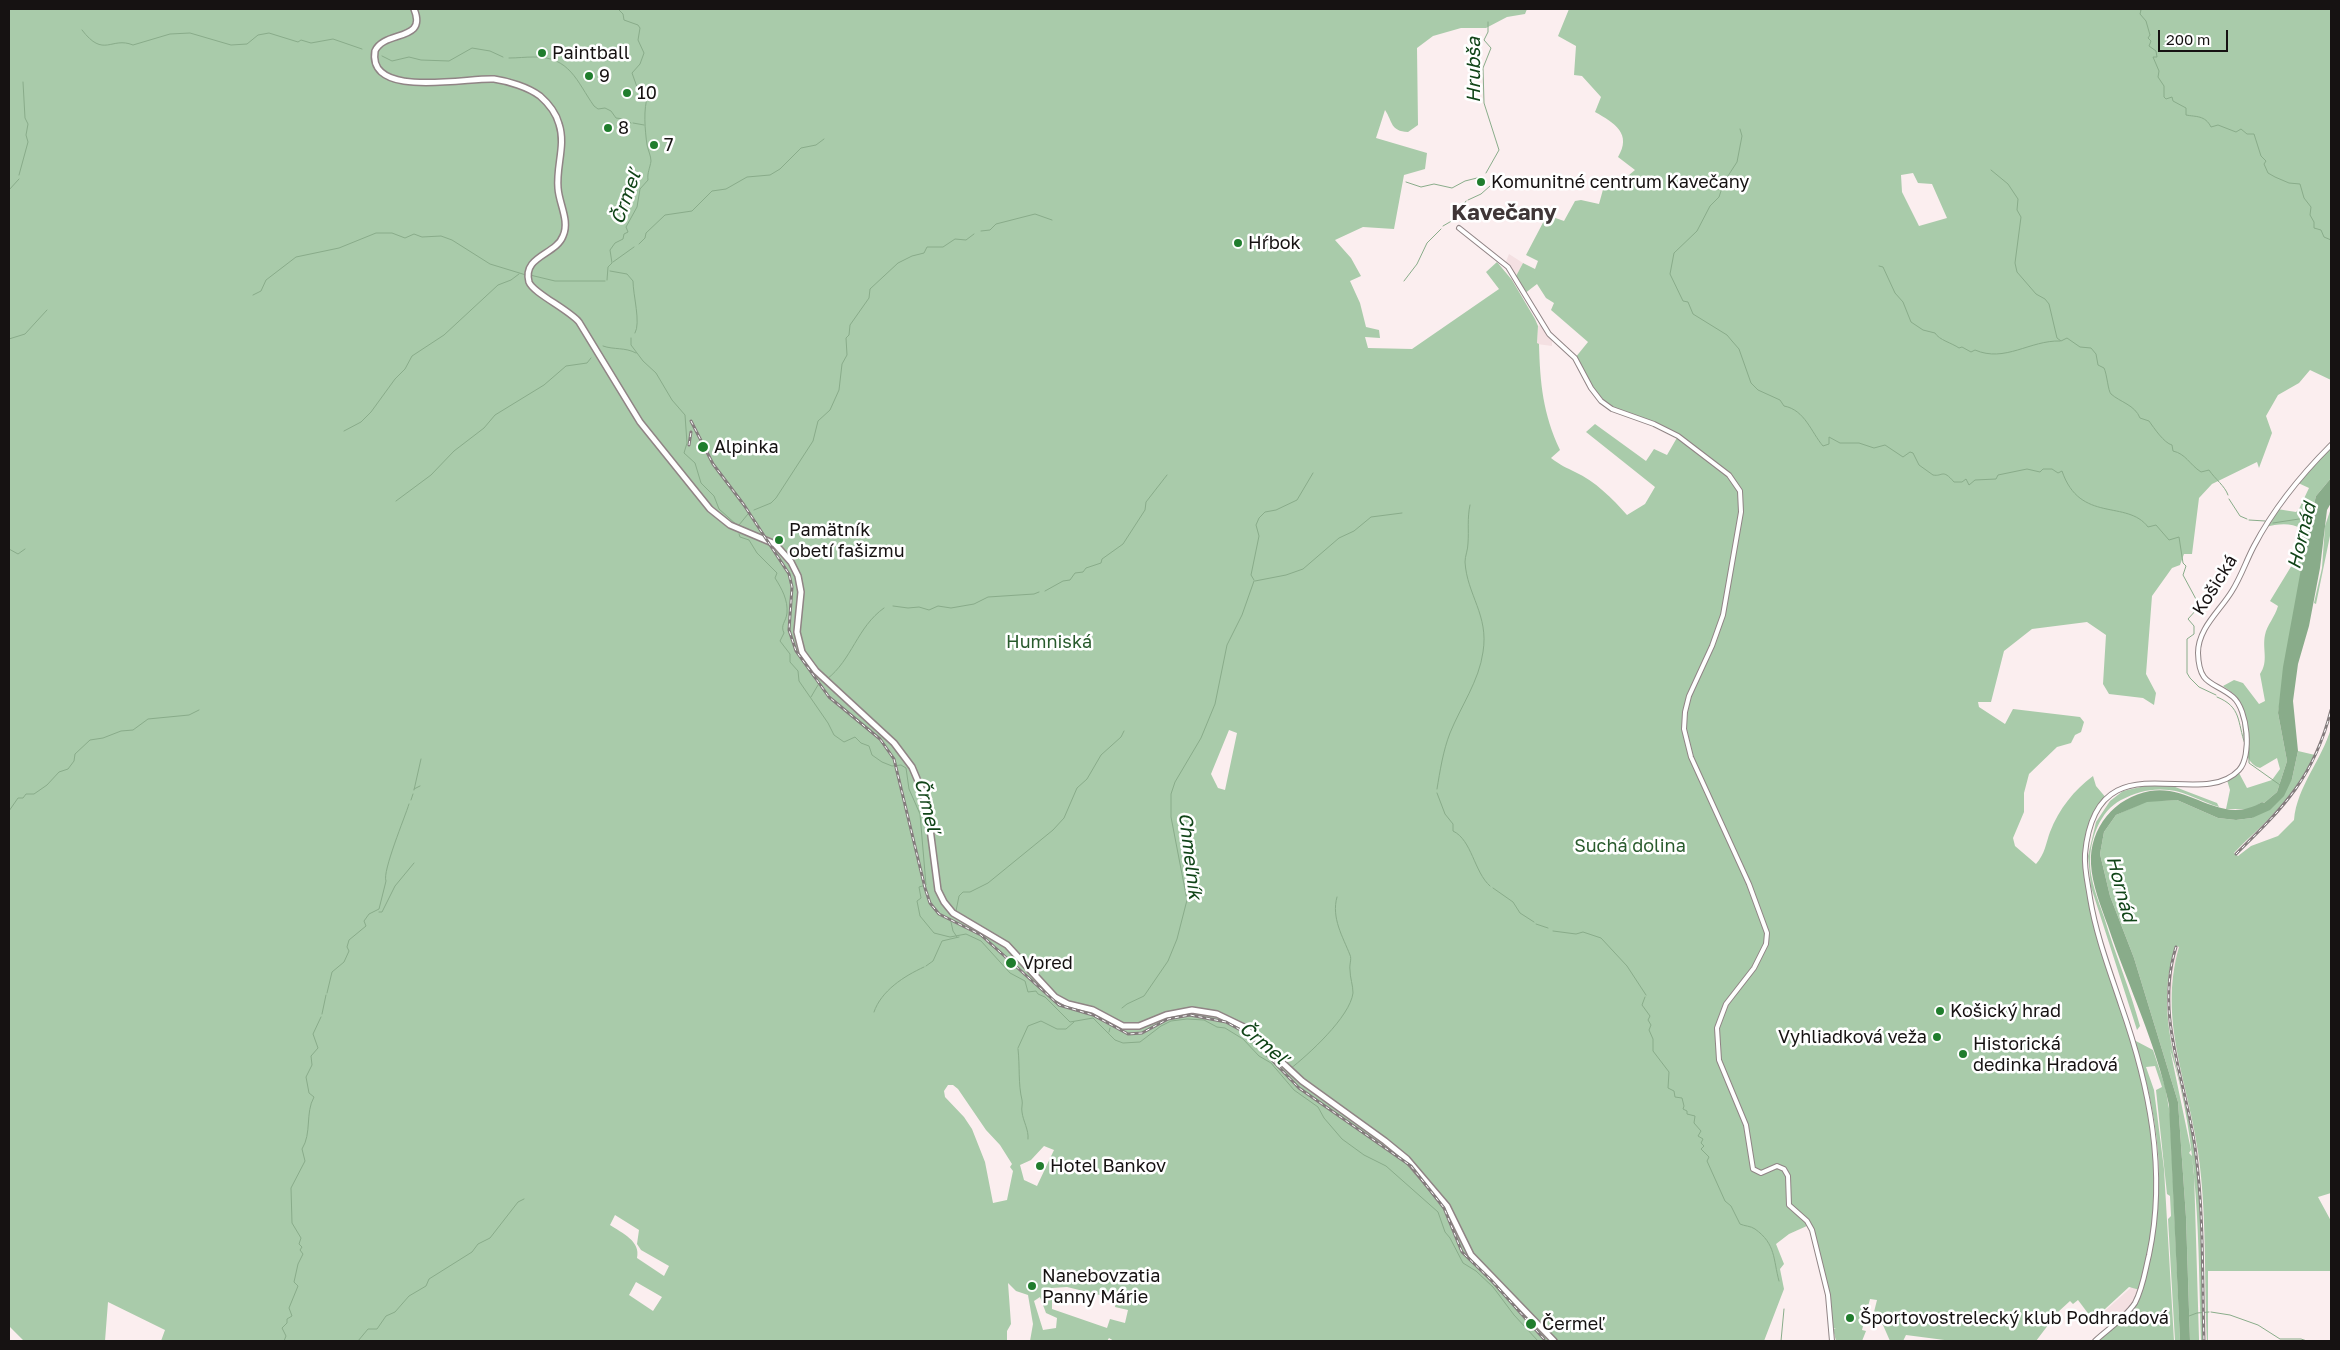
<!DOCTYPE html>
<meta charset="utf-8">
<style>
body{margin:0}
#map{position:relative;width:2340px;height:1350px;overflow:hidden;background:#fbeeef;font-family:"Golos Text",sans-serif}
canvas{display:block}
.frame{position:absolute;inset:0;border:10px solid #161212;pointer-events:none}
.scale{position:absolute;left:2158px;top:30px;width:70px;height:22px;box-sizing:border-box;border:2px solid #161212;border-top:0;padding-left:6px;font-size:15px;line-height:18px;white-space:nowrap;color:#161212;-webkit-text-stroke:4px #fff;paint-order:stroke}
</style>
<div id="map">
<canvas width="2340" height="1350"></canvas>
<div class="frame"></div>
<div class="scale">200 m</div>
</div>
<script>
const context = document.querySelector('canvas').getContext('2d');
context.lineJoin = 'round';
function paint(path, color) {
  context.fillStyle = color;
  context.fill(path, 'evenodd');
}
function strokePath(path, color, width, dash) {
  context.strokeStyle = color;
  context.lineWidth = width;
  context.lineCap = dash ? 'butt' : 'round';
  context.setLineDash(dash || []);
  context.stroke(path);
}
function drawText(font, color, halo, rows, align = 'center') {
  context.font = font + ' "Golos Text",sans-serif';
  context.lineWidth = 5;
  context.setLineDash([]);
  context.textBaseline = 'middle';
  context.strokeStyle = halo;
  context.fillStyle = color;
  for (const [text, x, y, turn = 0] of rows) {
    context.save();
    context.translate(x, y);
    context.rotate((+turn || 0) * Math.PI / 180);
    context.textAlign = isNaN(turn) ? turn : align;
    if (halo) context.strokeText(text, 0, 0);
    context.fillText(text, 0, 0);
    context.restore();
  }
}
const built = new Path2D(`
 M1509 254 1523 263 1515 278 1505 264Z
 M1542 324 1552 338V346L1537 344 1538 326Z
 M2176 946 2179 947 2173 973 2170 1011 2175 1047 2198 1153 2207 1341H2204L2195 1152 2168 1019V985Z
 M2135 1284 2141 1285 2133 1304 2110 1324 2105 1321 2102 1323 2098 1317Z`);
const green = new Path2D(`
 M9 9H1527L1525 14 1507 17 1486 28H1461L1433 36 1417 48 1418 125 1408 132C1390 131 1393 122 1385 110L1376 138 1427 153 1425 169 1404 175 1394 229 1363 227 1335 240 1351 258 1361 276 1350 281 1360 303 1366 327 1379 330 1380 338 1365 337 1368 348 1412 349 1499 289 1486 272 1497 262 1512 280 1535 319 1538 326 1537 343 1539 344C1540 383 1543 414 1560 450L1551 458C1560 465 1567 468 1575 472 1595 481 1613 499 1627 515L1645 504 1655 487 1586 432 1595 424 1646 461 1654 449 1667 455 1678 436C1657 425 1616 416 1601 401 1590 391 1583 371 1575 358L1588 342 1551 310 1554 303 1546 298 1537 284 1524 294 1515 278 1523 263 1535 269 1538 261 1526 255 1547 215 1564 221 1575 201 1581 200 1599 204 1604 186 1622 181 1635 170 1618 157C1632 134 1615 123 1595 112L1601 97 1582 76 1574 75 1576 46 1558 36 1569 9H2331V380L2310 370 2299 383 2278 395 2266 416 2272 433 2259 468 2257 462 2212 484 2199 498 2192 554H2184L2180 565 2172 568 2152 596 2146 674 2156 693 2154 705 2143 698 2109 694 2103 684 2106 635 2087 622 2032 629 2004 651 1991 702H1978L1979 707 2005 724 2013 709 2080 717 2084 722 2081 732 2075 735 2071 743 2057 747 2029 774 2024 793V812L2013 838 2015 846 2036 864C2045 854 2046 843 2050 832 2059 809 2074 790 2093 776L2096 786 2107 799 2097 812 2085 852 2091 907 2141 1065 2156 1157 2152 1245C2155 1221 2159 1196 2159 1172 2158 1127 2148 1082 2134 1040L2153 1050 2165 1086 2170 1114 2180 1341H2175L2168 1219 2171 1216 2170 1196 2167 1194 2156 1090 2162 1087 2155 1066 2146 1067 2154 1090 2164 1169 2174 1341H2097L2129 1312 2140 1290 2129 1287 2093 1320 2078 1300 2073 1304 2070 1301 2058 1312 2036 1341H1952L1906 1335 1903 1341H1890L1883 1325 1872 1320 1877 1300 1870 1299 1862 1330 1866 1331 1862 1341H1836L1833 1329 1836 1328H1833L1831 1309 1809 1225 1789 1234 1776 1244 1784 1264 1780 1269 1784 1289 1764 1341H1114L1109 1338 1107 1341H1030L1033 1324 1028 1295 1016 1291 1008 1283 1011 1324 1007 1331V1341H161L165 1330 108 1302 105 1341H24L9 1326ZM1913 173 1918 183 1932 184 1947 218 1919 226 1902 192 1901 175ZM1229 730 1237 733 1225 790 1218 788 1211 774ZM948 1085H953L958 1089 986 1130 1000 1145 1012 1164 1010 1167 1013 1171 1007 1200 993 1203 985 1162 972 1129 964 1117 945 1097 944 1091ZM1044 1146 1054 1150 1037 1186 1024 1180 1020 1165 1031 1160ZM615 1215 639 1230 637 1244 641 1250 669 1266 664 1276 637 1258C641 1241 622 1233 610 1225ZM636 1282 662 1297 653 1311 629 1295ZM1067 1287 1116 1299 1115 1307 1128 1310 1125 1323 1110 1319 1107 1328 1052 1309V1288ZM1040 1297 1046 1313 1057 1318 1056 1328 1043 1330 1034 1301Z
 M2331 444V478L2316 496 2310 520 2278 713 2287 761 2277 792 2264 803 2262 802 2251 809H2226L2230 790 2227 780 2238 771 2247 788 2272 780 2280 769 2277 758 2260 768C2237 762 2247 717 2237 698 2234 693 2227 689 2223 686L2234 680 2243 683 2259 704 2265 701 2260 674C2269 661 2262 649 2265 635 2267 625 2275 617 2278 606L2270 601 2292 565 2302 529C2290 522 2278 524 2265 527L2277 509 2296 512 2299 509 2309 488 2296 482Z
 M2331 508V531L2316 604 2314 603 2322 568 2325 526Z
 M2331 728V1193L2318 1197 2331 1221V1271H2208V1341H2207C2204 1281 2207 1211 2198 1152 2188 1081 2158 1020 2179 947L2176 946C2150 1017 2188 1089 2196 1159 2202 1219 2201 1281 2204 1341H2201C2198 1243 2200 1144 2170 1049L2191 1150 2189 1153 2192 1156 2194 1172 2199 1339V1341H2190L2186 1217 2178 1102 2134 958 2110 896 2100 854 2104 832 2116 815 2147 801 2177 800 2218 818 2236 820 2252 818 2292 779 2298 751 2315 755C2305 775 2293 793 2278 809 2264 825 2248 838 2234 853L2238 856 2251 846 2278 836 2294 820C2297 786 2322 760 2331 728Z
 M2149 785H2170L2217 803 2219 807C2202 802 2187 792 2169 790 2151 788 2137 792 2121 800 2100 811 2090 839 2090 862 2090 880 2098 900 2104 917 2115 954 2130 989 2140 1026L2137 1030 2091 887 2088 856 2096 822 2110 801 2123 791Z`);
const water = new Path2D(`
 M2331 478V503L2327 510 2320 568 2309 626 2298 664 2293 701 2298 751 2292 779 2284 796 2270 810 2252 818 2236 820 2218 818 2177 800 2147 802 2116 815 2104 832 2100 854 2110 896 2134 958 2178 1102 2186 1217 2190 1341H2180L2169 1105C2156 1043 2128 986 2108 926 2101 907 2092 884 2091 864 2089 828 2115 797 2150 791 2192 784 2221 827 2262 802L2264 803 2277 792 2287 761 2278 713 2283 667 2310 520 2316 496Z`);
const stream = new Path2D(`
 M2138 9 2141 10 2140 14 2146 21 2150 35 2148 38 2151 41 2149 46 2156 51 2157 57H2153L2159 71 2158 77 2164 86V97L2166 99 2172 97 2173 101 2186 108V115C2196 117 2205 115 2211 127L2218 125 2236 132 2241 129 2247 134H2254L2261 156 2266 161 2264 164 2268 173 2275 177 2289 183 2300 184 2304 198 2311 207 2310 215 2314 222V228L2321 230 2324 237 2331 240
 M82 30C104 59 111 36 133 45L170 34 190 33 231 45 247 44 258 35 269 33 298 42 301 40 311 43 333 39 362 49
 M382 56 392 61 409 57 421 60 449 61 472 48 490 51 503 57
 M509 58C518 58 525 57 533 57 570 56 577 82 594 106L598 109 605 108 611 111 616 118 624 119
 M625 119 631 123
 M633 123 644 125
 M1740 129 1742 136 1737 162 1724 182 1719 197 1710 206 1697 231 1674 253 1670 274 1683 301 1688 302 1693 314 1727 335 1732 341 1739 349 1751 383 1758 390 1780 400 1784 406C1805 410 1811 432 1823 446L1829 444V437L1840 443H1859L1874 448 1885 445 1903 457 1910 452 1913 453 1919 465 1933 475C1943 477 1942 468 1954 482H1962L1966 479 1969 485 1975 480 1996 479 1998 475 2027 469 2040 472 2043 469H2052L2058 473 2062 471C2080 524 2127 499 2148 527L2156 525 2169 540 2179 537 2183 563 2186 566 2183 575 2197 601V609L2188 619 2194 626V634L2187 639V673L2190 678 2199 687 2216 695
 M1991 170 2008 184 2018 199 2017 210 2021 217 2015 263 2017 272 2036 294 2045 299 2049 304 2057 338 2061 341 2067 338 2080 347 2091 348 2096 354 2098 365 2104 368C2107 374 2108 391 2111 394 2120 402 2135 405 2140 418L2149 421C2154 428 2164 443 2172 445L2173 451C2186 454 2189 464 2201 472L2209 470C2215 479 2225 486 2228 495
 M1486 173 1499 150 1484 103 1483 68 1491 48 1484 40 1488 32V22
 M19 175 28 142 26 135 28 124 25 118 23 82
 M1406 182 1421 187 1434 184 1452 188 1465 181 1481 177
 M9 190 19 179
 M1468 200 1481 194 1490 186
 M1443 226 1455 219 1466 201
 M981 231 990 230 996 224 1035 214 1052 220
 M639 244 645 238 646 233 665 215 692 211 712 191 726 189 747 177 770 175 780 169 801 148 816 145 824 139
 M613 262 634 247
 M1879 266 1883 267 1895 293 1903 302 1911 322 1923 330 1935 333C1939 340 1952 343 1959 348L1962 347 1971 352 1975 350C2005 363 2030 340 2060 341
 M610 271 627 274 633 281C633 295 641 323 635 333
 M530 275 555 281H605
 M607 280 608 267 612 263 610 250 615 243 623 239 624 234 628 232 626 227 637 207 640 189 648 180C647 173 650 168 651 161 651 156 648 150 647 145 645 130 643 109 648 95L637 87 632 73 640 64 644 53 638 40 640 28 638 25 624 20 623 14 618 9
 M1404 281 1417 264 1427 243 1441 229
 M253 295 261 291 266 280 296 257 339 248 376 233H392L405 238 414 234 422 237 441 236 452 240 490 264 526 275
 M631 338V345L643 361 656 373 672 400 685 415 687 443 684 453 695 463 701 483 714 496 719 509 738 526
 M9 339 25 334 47 310
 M603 346C614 350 625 347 636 353
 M344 431 361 422 371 412 395 379 405 369 412 356 444 335 498 285 511 280 519 274
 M2229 499 2240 516 2247 519
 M396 501 431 475 454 451 484 428 495 415 544 385 566 366 587 363 591 358
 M754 510 771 503 776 498 813 441 818 421 830 410 839 390 842 364 847 355 846 338 849 335 850 325 869 298 870 289 898 263 912 256 924 253 927 247H943L955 239 966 240 974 234
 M2249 520 2265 521
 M2273 523 2312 517
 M739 525 748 514
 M739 534 740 537 749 540 757 553 777 573 775 578C782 589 788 600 787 613 786 622 780 625 784 633L780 641 790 654V662L798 671 799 681 828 723 834 735 844 742 855 737 861 743 869 746 872 755 882 762 892 766 901 765 906 768 909 789 920 814 926 885 919 887 921 898 917 901 920 916 934 933 950 937 966 934 981 941 1010 973 1025 981 1028 992 1036 991 1038 994 1045 997 1070 1022 1093 1018 1115 1040 1123 1043 1140 1042 1161 1026 1171 1021 1187 1019 1204 1020 1217 1027 1225 1028 1243 1039 1259 1056 1271 1063 1294 1090 1318 1107 1324 1118 1342 1139 1364 1155 1386 1166 1438 1212 1445 1232 1450 1238 1463 1263 1476 1271 1493 1287 1514 1315 1538 1341
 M9 549 18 554 25 549
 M1254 580 1251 575 1259 536 1256 525 1259 518 1265 512 1276 510 1297 500 1313 473
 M1255 581 1286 575 1303 569 1339 538 1354 531 1371 517 1402 513
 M1045 591 1063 581 1070 580 1075 573 1083 572 1086 568 1101 563 1102 559 1123 544 1145 510 1146 502 1167 475
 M893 606 908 608 919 607 929 610 938 606 951 608 974 604 988 597 1034 594 1039 592
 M827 679C852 660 857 627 884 608
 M811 697 818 685
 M2217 697C2242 707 2237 722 2245 744
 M2249 748V763L2280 785
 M414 789 420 786
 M1437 789C1440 771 1443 751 1450 733 1461 706 1479 681 1483 652 1489 615 1467 595 1465 562 1465 556 1468 550 1468 543 1469 530 1467 519 1470 505
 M414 790 421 759
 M1437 793 1445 814 1453 824V831C1472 840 1474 872 1490 886
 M411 800 413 794
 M9 811 18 798H23L26 794H34L47 785 59 772 68 769 74 761 75 754 90 740 103 738 121 731 133 730 148 719 189 715 199 710
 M1493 888 1513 902 1520 913 1534 922
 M956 911 959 896 963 892H970L988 883 1053 830 1064 818 1077 788 1087 779 1101 755 1121 737 1124 731
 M379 912H382L395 886 414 863
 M951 922 953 931 957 937
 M1536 924 1548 928
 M1553 931 1576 934 1583 932 1601 938 1627 966 1646 995
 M926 966 933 961 942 941 959 937
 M327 993 332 972 344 962 349 951 347 947 349 940 366 926 364 921 369 914 379 909 386 881C382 872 405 817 409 804
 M1645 997 1642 1005 1650 1016 1648 1020 1651 1025 1649 1030 1653 1039V1051L1669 1072 1668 1088 1674 1091 1675 1097 1682 1098 1684 1106 1683 1109 1687 1111V1114L1695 1116 1694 1123 1701 1131 1698 1136 1703 1139 1701 1143 1704 1146 1701 1149 1709 1157 1707 1161 1725 1201 1731 1206 1740 1224C1744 1226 1751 1226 1755 1229 1776 1244 1773 1259 1779 1281
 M1122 1008 1127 1004 1144 996 1168 961 1177 939 1187 900 1171 817V794L1175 782 1201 738 1215 704 1227 645 1242 615 1254 581
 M874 1012C881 991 904 976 924 967
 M322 1014 326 995
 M1109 1032 1110 1028
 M1018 1048 1028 1026 1041 1021 1057 1029H1066L1074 1022
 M1018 1049C1020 1066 1018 1084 1022 1100 1023 1104 1021 1108 1022 1112 1023 1121 1029 1130 1028 1139
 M1290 1069C1308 1055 1350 1017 1353 993 1353 985 1350 978 1350 970 1349 965 1352 959 1350 955 1343 937 1331 918 1337 897
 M2211 1312 2230 1315 2258 1325 2280 1339H2301L2307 1341
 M2189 1316 2197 1313 2209 1312
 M284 1341 286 1336 282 1328 287 1323V1319L292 1316 289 1308 298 1286 294 1282 298 1264 303 1254 300 1250 302 1247 299 1244 301 1238 292 1223 291 1188 305 1161 302 1149C312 1133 305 1113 314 1097L309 1093 306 1077 312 1065 311 1056 318 1048 313 1034 321 1017
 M358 1341 368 1329H377L386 1316 395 1312 409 1296 426 1286 429 1279 472 1252 478 1244 490 1238 518 1202 524 1199
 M1781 1341 1784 1309`);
const minor = new Path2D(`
 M1459 228 1508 267 1549 334 1575 358 1591 388 1601 401 1612 409 1654 424 1678 436 1729 475 1740 491 1741 512 1723 615 1712 646 1689 696 1685 712 1684 729 1691 757 1749 884 1767 933 1766 944 1754 968 1726 1004 1717 1028 1719 1060 1746 1125 1753 1169 1761 1173 1777 1166 1784 1169 1788 1176 1789 1205 1807 1221 1812 1230 1828 1295 1832 1341
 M2095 1341C2108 1329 2125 1318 2135 1303 2143 1288 2145 1271 2149 1255 2167 1170 2149 1085 2121 1005 2109 969 2096 935 2090 898 2088 884 2084 869 2085 854 2096 735 2199 813 2239 770 2252 756 2248 710 2233 697 2214 681 2199 687 2198 653 2198 628 2220 611 2232 591 2241 577 2246 561 2254 546 2274 508 2301 475 2331 445`);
const major = new Path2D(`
 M414 9C428 42 384 30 375 51 367 100 469 77 494 79 508 81 528 87 540 96 548 103 556 113 559 124 566 145 556 166 558 188 559 204 570 221 563 236 556 255 522 256 529 282 533 293 568 309 579 322L640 422 710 509 730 525 775 544 791 562 798 576 801 592 797 632 802 652 816 671 894 743 912 767 923 793 929 821 938 890 944 902 953 913 1007 945 1055 997 1068 1004 1093 1010 1123 1026H1139L1166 1015 1192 1010 1217 1014 1244 1027 1302 1081 1385 1141 1407 1159 1447 1206 1471 1255 1554 1341`);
const rail = new Path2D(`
 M691 421 713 464 744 505 789 574 792 587 789 630 796 651 829 697 880 739 894 759 925 888 930 903 939 914 981 935 1059 1005 1093 1015 1128 1034 1142 1033 1168 1019 1190 1015 1226 1022 1246 1033 1299 1088 1411 1166 1444 1208 1462 1252 1491 1280 1544 1339
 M689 445 691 432
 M2236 854C2284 807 2314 777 2331 710
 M2176 947C2154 1018 2188 1085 2196 1155 2204 1217 2202 1280 2204 1341`);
const markers = [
 [542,53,5,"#207d2d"],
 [589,76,5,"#207d2d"],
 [627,93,5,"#207d2d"],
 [608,128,5,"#207d2d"],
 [654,145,5,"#207d2d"],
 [1481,182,5,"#207d2d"],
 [1238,243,5,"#207d2d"],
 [703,447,6,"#207d2d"],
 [779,540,5,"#207d2d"],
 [1011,963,6,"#207d2d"],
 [1940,1011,5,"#207d2d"],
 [1937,1037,5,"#207d2d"],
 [1963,1054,5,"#207d2d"],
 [1040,1166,5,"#207d2d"],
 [1032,1286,5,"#207d2d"],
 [1850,1318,5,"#207d2d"],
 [1531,1324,6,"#207d2d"]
];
const poiNames = [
 ["Paintball",552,53],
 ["9",599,76],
 ["10",637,93],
 ["8",618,128],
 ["7",664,145],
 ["Komunitné centrum Kavečany",1491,182],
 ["Hŕbok",1248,243],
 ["Alpinka",714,447],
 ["Pamätník",789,530],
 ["obetí fašizmu",789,551],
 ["Vpred",1022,963],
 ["Košický hrad",1950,1011],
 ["Vyhliadková veža",1927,1037,"right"],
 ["Historická",1973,1044],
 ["dedinka Hradová",1973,1065],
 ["Hotel Bankov",1050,1166],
 ["Nanebovzatia",1042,1276],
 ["Panny Márie",1042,1297],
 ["Športovostrelecký klub Podhradová",1860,1318],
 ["Čermeľ",1542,1324]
];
const streetNames = [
 ["Košická",2215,585,-58]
];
const parkNames = [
 ["Humniská",1049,642],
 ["Suchá dolina",1630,846]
];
const waterNames = [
 ["Hrubša",1474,70,-90],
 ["Črmeľ",626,198,-70],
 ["Hornád",2302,536,-76],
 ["Črmeľ",927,805,76],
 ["Chmeľník",1190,856,83],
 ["Hornád",2121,889,75],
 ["Črmeľ",1263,1043,40]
];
const districtNames = [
 ["Kavečany",1504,213]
];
paint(built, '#f4e0e2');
paint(green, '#a9cbaa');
paint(water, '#89ac8a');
strokePath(stream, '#89ac8a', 1);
strokePath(minor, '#908485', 6);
strokePath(major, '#908485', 8);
strokePath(minor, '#fff', 4);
strokePath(major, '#fff', 5);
strokePath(rail, '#847c7d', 3);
strokePath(rail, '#fff', 1, [4]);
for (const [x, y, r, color] of markers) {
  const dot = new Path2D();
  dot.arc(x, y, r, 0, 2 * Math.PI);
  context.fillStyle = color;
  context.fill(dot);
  strokePath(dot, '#fff', 2);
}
drawText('18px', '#161212', '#fff', poiNames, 'left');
drawText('18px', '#161212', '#fff', streetNames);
drawText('18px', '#295b2d', '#fff', parkNames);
drawText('italic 19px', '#104417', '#fff', waterNames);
drawText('bold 22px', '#3f3637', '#fff', districtNames);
</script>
